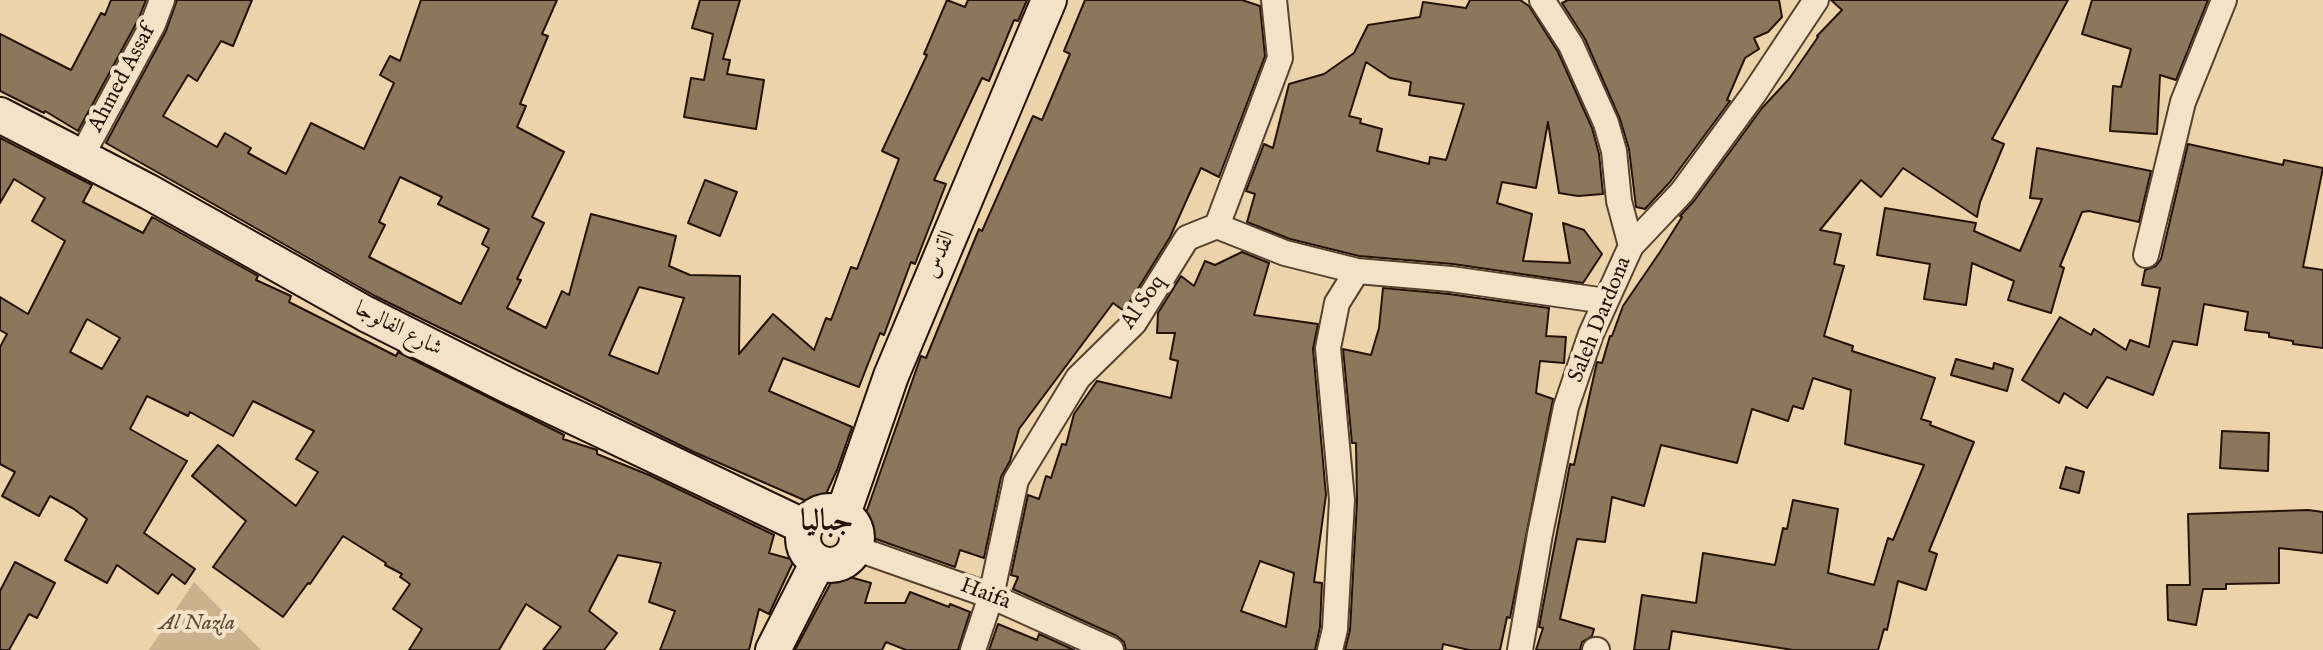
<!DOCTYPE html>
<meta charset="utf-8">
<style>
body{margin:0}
canvas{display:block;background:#ecd3a9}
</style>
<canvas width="2323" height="650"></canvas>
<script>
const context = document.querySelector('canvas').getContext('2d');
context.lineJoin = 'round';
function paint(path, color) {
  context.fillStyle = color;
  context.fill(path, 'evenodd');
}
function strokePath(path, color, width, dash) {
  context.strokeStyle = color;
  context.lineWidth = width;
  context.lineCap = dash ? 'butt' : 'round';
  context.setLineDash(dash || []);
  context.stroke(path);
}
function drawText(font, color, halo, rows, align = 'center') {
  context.font = font + ' "IM FELL English",Amiri,serif';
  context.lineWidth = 8;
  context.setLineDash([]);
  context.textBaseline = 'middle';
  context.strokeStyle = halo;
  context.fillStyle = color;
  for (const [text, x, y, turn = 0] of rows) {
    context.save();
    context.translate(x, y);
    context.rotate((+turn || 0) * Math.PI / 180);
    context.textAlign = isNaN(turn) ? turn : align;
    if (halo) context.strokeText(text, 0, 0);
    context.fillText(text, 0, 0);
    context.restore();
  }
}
const green = new Path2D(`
 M194 582 261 650H149Z`);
const building = new Path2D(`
 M111 0H146L139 18 78 131 45 111 44 113 0 91V34L71 70 101 13 105 15Z
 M177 0H252L233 46 221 41 197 81 188 75 163 116 217 147 225 133 251 148 248 153 286 174 311 123 364 149 394 83 380 75 390 56 400 61 421 0H557L542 34 548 36 520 104 526 106 517 127 564 152 532 217 544 223 517 279 521 280 507 308 546 328 562 291 569 295 591 214 676 236 669 266 690 275 740 276 739 354 773 314 814 350 826 318 831 320 851 267 857 269 899 159 882 151 927 55 924 54 947 0 965 7 968 0H1027L1018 21 1014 20 989 81 982 78 934 180 946 184 915 264 911 262 884 335 880 333 859 387 783 358 769 391 852 427 837 470 820 507 694 452 375 296 106 143 166 31ZM400 177 442 197 438 204 489 229 482 244 489 248 461 304 369 257 385 225 379 222ZM639 287 684 298 658 374 609 355Z
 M700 0H740L723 59 730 60 727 74 764 80 756 129 684 117 691 78 704 80 713 34 692 28Z
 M1085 0H1242L1260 6 1265 56 1219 177 1201 168 1170 237 1124 311 1113 303 1019 429 1010 461 1001 477 984 558 960 550 955 567 859 533 921 356 926 358 979 229 982 231 1033 116 1042 120 1070 54 1064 51Z
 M1470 0H1520L1529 6 1558 52 1592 128 1599 154 1603 194 1578 196 1559 193 1548 122 1536 188 1502 182 1497 203 1532 214 1523 261 1570 263 1563 223 1584 230 1602 254 1583 283 1453 264 1359 256 1290 239 1247 222 1255 194 1246 191 1264 144 1273 148 1289 84 1324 74 1354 53 1368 25 1420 17 1423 2 1466 8ZM1366 62 1390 78 1411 82 1409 95 1464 104 1446 160 1430 157 1429 164 1377 151 1382 129 1360 123 1361 119 1349 116Z
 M1568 0H1779L1782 17 1768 32 1754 38 1759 49 1745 58 1727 100 1730 101 1670 182 1645 209 1636 207 1629 149 1620 119 1585 39 1562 3Z
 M1831 0H2068L1992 139 2004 144 1980 202 1977 217 1903 168 1881 197 1861 180 1820 230 1841 234 1834 264 1844 266 1824 336 1853 346 1852 351 1935 378 1921 419 1931 422 1930 425 1974 442 1929 551 1937 554 1926 590 1898 581 1887 630 1884 629 1878 650H1793L1672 631 1669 650H1634L1642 595 1696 603 1703 553 1775 565 1783 528 1787 529 1793 500 1838 509 1828 573 1874 585 1888 538 1893 540 1924 465 1845 444 1851 390 1813 378 1803 409 1793 406 1788 421 1752 409 1737 463 1661 445 1644 506 1612 497 1605 542 1577 539 1560 619 1594 629 1592 636 1582 642 1580 650H1536L1543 628 1539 627 1570 464 1574 465 1597 362 1602 363 1610 336H1612L1623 306 1660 252 1682 217 1680 216 1694 201 1762 108 1789 79 1818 37 1817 36 1842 10Z
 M2092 0H2208L2176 80 2160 75 2157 134 2110 131 2113 86 2121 87 2131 49 2082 34Z
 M0 138 92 185 83 202 143 233 152 217 258 276 256 280 291 296 289 302 396 356 398 352 564 435 563 439 597 450V454L649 475 774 535 769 553 794 560 769 614 759 609 749 650H660L675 611 649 602 661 563 618 555 589 611 617 633 604 650H543L561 627 526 604 499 650H409L422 629 393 609 410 584 400 577 402 574 385 565 386 563 343 536 310 584 308 583 283 617 213 567 246 521 192 476 218 445 296 506 318 472 296 459 314 431 253 401 233 436 190 412 188 416 147 396 130 429 187 461 144 533 195 569 185 584 172 574 158 594 117 565 107 583 65 560 87 519 74 509 50 496 39 516 2 496 15 472 0 464V347L7 334 0 330V297L28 314 65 241 32 221 45 198 14 179 0 203ZM87 319 120 338 102 369 70 352Z
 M2188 144 2283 165 2284 160 2323 168 2303 267 2323 270V348L2293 344V341L2269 337V333L2245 330 2248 312 2204 304 2197 345 2173 341 2153 395 2107 377 2087 408 2064 393 2059 403 2022 380 2060 317 2091 335 2094 329 2126 350 2130 340 2149 347 2160 288 2142 285 2145 270 2156 266 2161 259Z
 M2037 148 2151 171 2139 222 2089 211 2082 212 2060 266 2064 268 2051 313 2008 300 2014 281 1972 263 1966 305 1924 299 1930 264 1877 255 1885 208 1976 223 1974 231 2020 251 2042 199 2030 198Z
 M705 180 737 192 720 236 688 223Z
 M1242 252 1269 263 1254 315 1318 324 1313 349 1326 495 1314 582 1322 583 1320 627 1315 650H1126L1124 642 1117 636 1013 589 1018 577 1011 575 1028 495 1039 499 1046 476 1051 478 1062 444 1066 445 1074 414 1097 381 1171 398 1178 361 1170 359 1175 333H1157L1158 313 1181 276 1194 286 1205 261 1215 265ZM1260 561 1294 573 1286 627 1241 611Z
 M1383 288 1449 294 1549 308 1546 336 1566 337 1564 363 1540 361 1536 393 1553 399 1510 618 1507 617 1500 650H1469L1443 644 1442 650H1345L1350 630 1357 501 1356 443H1352L1343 349 1371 355 1379 328Z
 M1956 359 1993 369 1994 363 2013 369 2007 391 1951 375Z
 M2222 431 2269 433 2268 471 2220 468Z
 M2066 467 2084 472 2079 493 2060 488Z
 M2308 510 2323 512V553L2279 548V583L2226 584V589H2203L2196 625 2168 620 2167 585H2190L2188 514Z
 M15 562 55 583 37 618 29 614 9 650H0V591Z
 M836 573 871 583 865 603H905L910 592 949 607 950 604 970 612 958 650H906L886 642 882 650H795Z
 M998 624 1037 640 1039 634 1074 650H989Z`);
const minor = new Path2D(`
 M1542 0 1571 45 1606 123 1614 151 1619 201 1631 246
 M81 157 153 24 162 0
 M1217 226 1285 253 1357 271 1337 303 1328 348 1342 500 1335 629 1330 650
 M2146 255 2183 102 2224 0
 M1357 271 1451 279 1606 301
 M855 548 991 596 1111 650
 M973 650 991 596 1016 480 1078 378 1134 323 1187 238 1217 226 1280 58 1274 0
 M1520 650 1540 534 1566 407 1591 334 1631 246 1682 192 1753 95 1816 0
 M1595 650H1597`);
const secondary = new Path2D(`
 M0 115 149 192 366 314 507 385 805 527
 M803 538a27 27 0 1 1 54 0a27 27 0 1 1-54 0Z
 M843 514 891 376 1049 0
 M773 650 818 562`);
const streetNames = [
 ["Ahmed Assaf",123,79,-62],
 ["القدس",941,255,-67],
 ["Al Soq",1144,303,-55],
 ["Saleh Dardona",1601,320,-68],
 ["شارع الفالوجا",398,330,27],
 ["Haifa",985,595,21]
];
const parkNames = [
 ["Al Nazla",197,624]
];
const districtNames = [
 ["جباليا",827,524]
];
paint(green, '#cab28e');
paint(building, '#8c765c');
strokePath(building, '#251208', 2);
strokePath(minor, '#574230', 28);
strokePath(secondary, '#251208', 38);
strokePath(minor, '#f3e2c7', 24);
strokePath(secondary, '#f3e2c7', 34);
drawText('22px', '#251208', '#f3e2c7', streetNames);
drawText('italic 22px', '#5f4a37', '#f3e2c7', parkNames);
drawText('bold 30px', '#251208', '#f3e2c7', districtNames);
</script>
